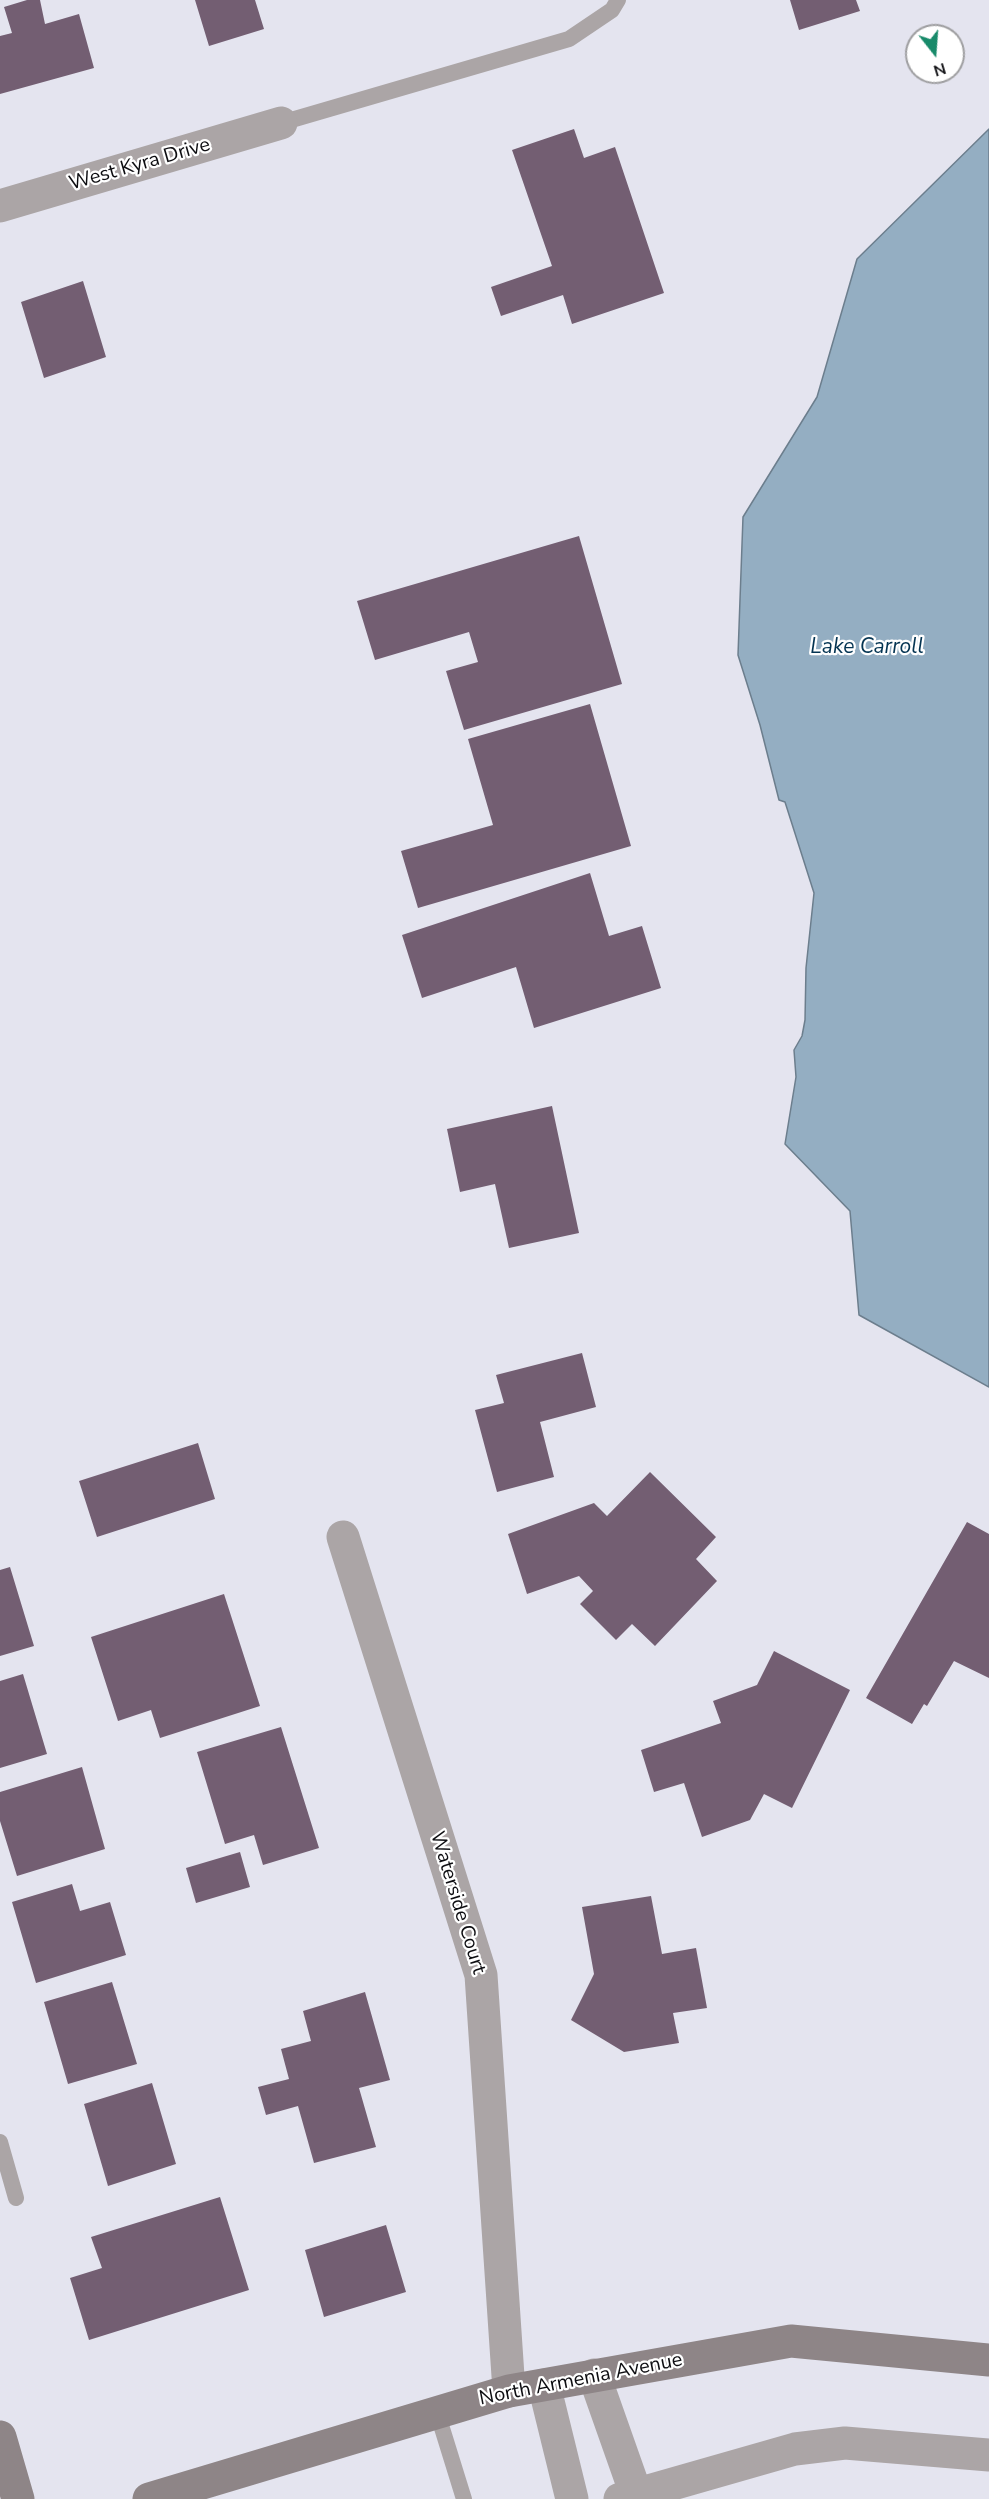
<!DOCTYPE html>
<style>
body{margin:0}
#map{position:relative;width:989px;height:2499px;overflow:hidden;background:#e4e4ef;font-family:"Nunito Sans",sans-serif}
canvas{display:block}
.north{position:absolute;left:905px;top:24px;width:60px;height:60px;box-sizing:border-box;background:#fff;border:2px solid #9e9ea0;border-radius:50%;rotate:163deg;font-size:16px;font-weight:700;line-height:24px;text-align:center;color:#0d0d11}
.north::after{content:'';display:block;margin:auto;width:21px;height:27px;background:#188a6a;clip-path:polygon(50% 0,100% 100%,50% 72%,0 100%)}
</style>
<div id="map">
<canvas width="989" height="2499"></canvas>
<div class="north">N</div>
</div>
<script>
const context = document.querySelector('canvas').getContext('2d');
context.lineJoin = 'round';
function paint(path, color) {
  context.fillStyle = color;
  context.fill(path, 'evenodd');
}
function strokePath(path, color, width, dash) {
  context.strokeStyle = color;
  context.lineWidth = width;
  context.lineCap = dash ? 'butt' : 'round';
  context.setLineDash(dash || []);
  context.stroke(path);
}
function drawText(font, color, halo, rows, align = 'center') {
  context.font = font + ' "Nunito Sans",sans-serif';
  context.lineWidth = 4.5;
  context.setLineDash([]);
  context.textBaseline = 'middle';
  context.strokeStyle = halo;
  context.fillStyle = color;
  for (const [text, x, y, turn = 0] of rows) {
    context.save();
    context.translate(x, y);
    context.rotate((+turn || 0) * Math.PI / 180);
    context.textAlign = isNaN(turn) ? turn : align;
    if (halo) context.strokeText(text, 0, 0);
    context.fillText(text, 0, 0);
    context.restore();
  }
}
const water = new Path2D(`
 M989 129V1387L859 1315 850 1211 785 1144 796 1077 794 1050 802 1036 805 1020 806 968 814 893 785 802 779 800 760 725 738 655 743 517 817 397 857 259Z`);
const building = new Path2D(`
 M27 0H40L45 24 79 14 94 68 0 94V36L12 33 4 7Z
 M195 0H255L264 29 209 46Z
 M790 0H856L860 11 799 30Z
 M574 129 584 158 615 147 664 293 572 324 563 295 501 316 491 287 552 266 512 150Z
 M83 281 106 357 44 378 21 302Z
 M579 536 622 684 464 730 446 671 478 662 469 632 375 660 357 601Z
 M590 704 631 846 418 908 401 851 493 825 468 739Z
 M590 873 609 936 642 926 661 988 534 1028 516 967 422 998 402 935Z
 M552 1106 579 1233 509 1248 495 1184 460 1192 447 1129Z
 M582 1353 596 1407 540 1422 554 1477 497 1492 475 1410 504 1403 496 1375Z
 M198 1443 215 1499 97 1537 79 1481Z
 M650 1472 716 1537 696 1559 717 1581 655 1646 632 1624 616 1640 580 1604 593 1591 579 1576 527 1594 508 1534 594 1503 607 1516Z
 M967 1522 989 1534V1678L954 1661 927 1706 924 1704 912 1724 866 1698Z
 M10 1567 34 1646 0 1656V1570Z
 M224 1594 260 1706 160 1738 151 1710 118 1721 91 1637Z
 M774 1651 850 1690 792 1808 764 1794 750 1820 702 1837 684 1783 654 1792 641 1750 721 1723 713 1701 757 1685Z
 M23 1674 47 1754 0 1768V1681Z
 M281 1727 319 1848 263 1865 254 1835 225 1844 197 1752Z
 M82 1767 105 1849 17 1876 0 1821V1792Z
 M240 1852 250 1887 196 1903 186 1868Z
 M72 1884 80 1911 110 1902 126 1955 36 1983 12 1902Z
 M651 1896 662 1954 696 1948 707 2008 673 2013 679 2043 624 2052 571 2020 594 1974 582 1907Z
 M112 1982 137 2064 68 2084 44 2002Z
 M365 1992 390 2080 359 2088 376 2147 314 2163 298 2106 266 2115 258 2087 289 2079 281 2049 311 2041 303 2011Z
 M152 2083 176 2164 108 2186 84 2104Z
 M220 2197 249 2290 89 2340 70 2278 102 2268 91 2237Z
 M386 2225 406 2292 324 2317 305 2250Z`);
const service = new Path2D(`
 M281 123 569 39 612 10 618 0
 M0 2142 16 2198
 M437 2412 464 2499`);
const minor = new Path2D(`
 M0 206 281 123
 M343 1537 481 1975 509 2391
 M594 2375 636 2494
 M544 2385 572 2499
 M620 2499 795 2449 845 2443 989 2455`);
const secondary = new Path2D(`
 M0 2437 18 2499
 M149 2499 509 2391 791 2341 989 2360`);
const streetNames = [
 ["West Kyra Drive",140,165,-16],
 ["Waterside Court",457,1903,73],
 ["North Armenia Avenue",581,2380,-11]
];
const waterNames = [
 ["Lake Carroll",867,648]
];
paint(water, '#94aec2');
strokePath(water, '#6c7e8d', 1.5);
paint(building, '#735e72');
strokePath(service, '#aba5a6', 16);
strokePath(minor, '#aba5a6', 33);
strokePath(secondary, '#8e8587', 33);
drawText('20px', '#0d0d11', '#fff', streetNames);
drawText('italic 21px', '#043452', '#fff', waterNames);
</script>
